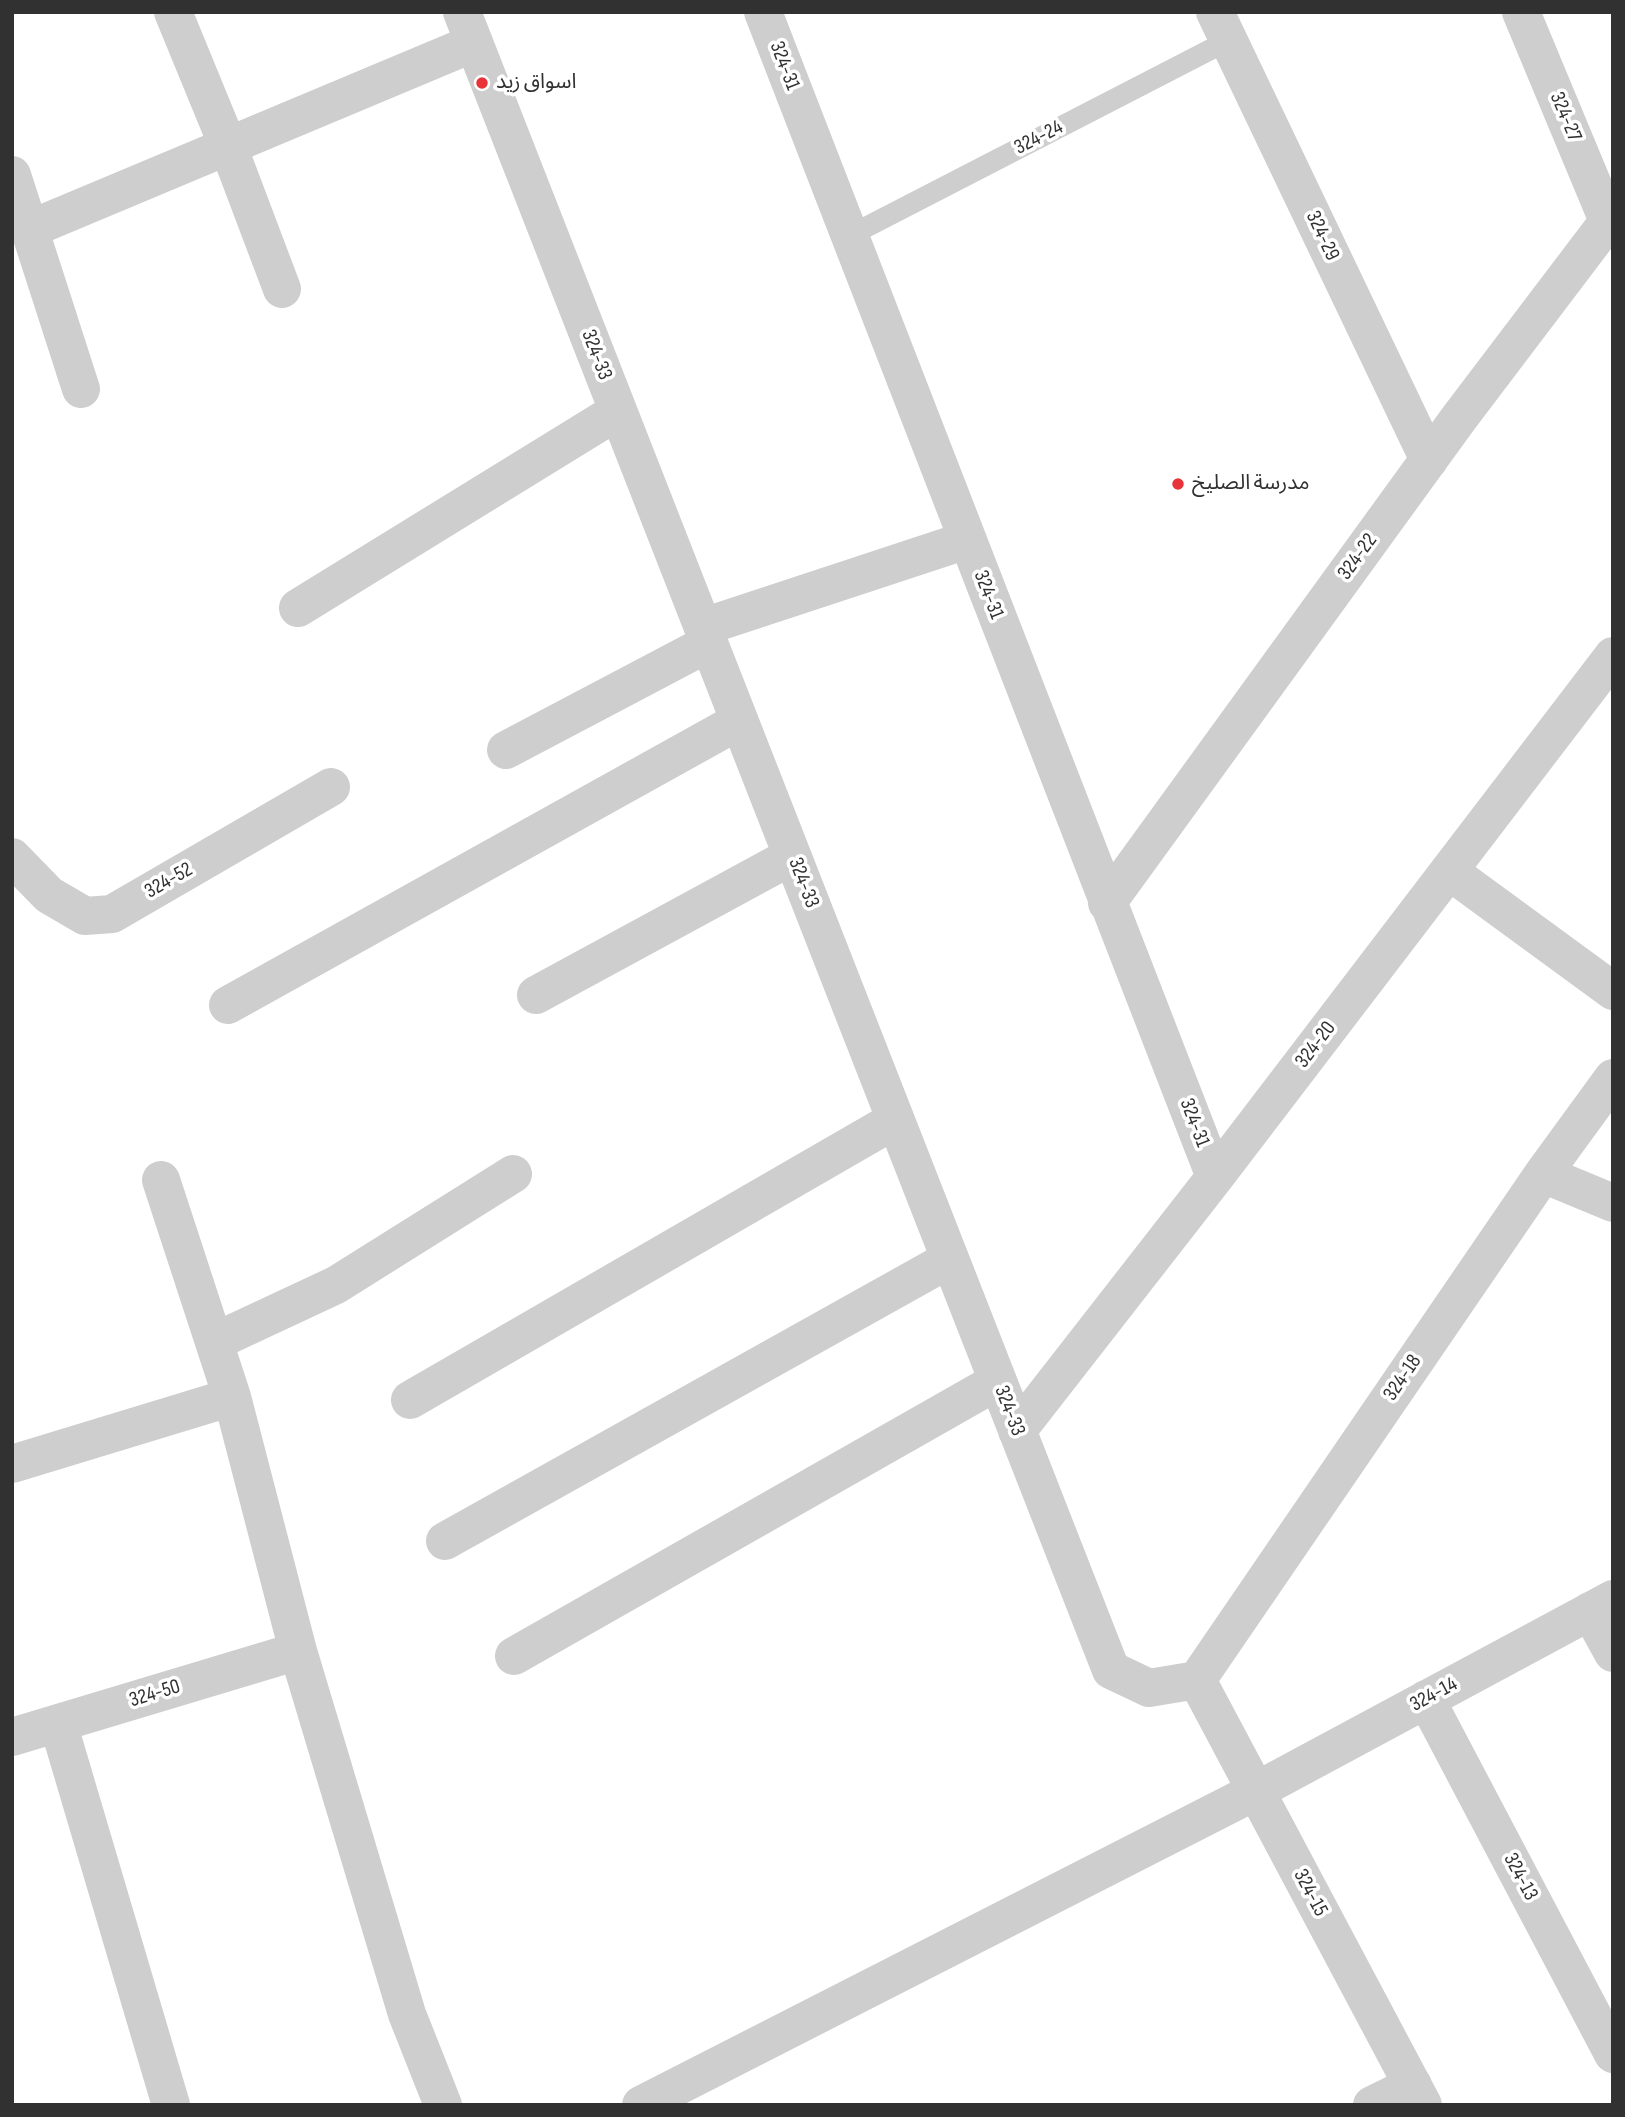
<!DOCTYPE html>
<meta charset="utf-8">
<style>
body{margin:0}
#map{position:relative;width:1625px;height:2117px;overflow:hidden;background:#fff;font-family:"Sofia Sans Condensed",sans-serif}
canvas{display:block}
.frame{position:absolute;inset:0;border:14px solid #313131;pointer-events:none}
</style>
<div id="map">
<canvas width="1625" height="2117"></canvas>
<div class="frame"></div>
</div>
<script>
const context = document.querySelector('canvas').getContext('2d');
context.lineJoin = 'round';
function strokePath(path, color, width, dash) {
  context.strokeStyle = color;
  context.lineWidth = width;
  context.lineCap = dash ? 'butt' : 'round';
  context.setLineDash(dash || []);
  context.stroke(path);
}
function drawText(font, color, halo, rows, align = 'center') {
  context.font = font + ' "Sofia Sans Condensed","Noto Sans Arabic",sans-serif';
  context.lineWidth = 7;
  context.setLineDash([]);
  context.textBaseline = 'middle';
  context.strokeStyle = halo;
  context.fillStyle = color;
  for (const [text, x, y, turn = 0] of rows) {
    context.save();
    context.translate(x, y);
    context.rotate((+turn || 0) * Math.PI / 180);
    context.textAlign = isNaN(turn) ? turn : align;
    if (halo) context.strokeText(text, 0, 0);
    context.fillText(text, 0, 0);
    context.restore();
  }
}
const service = new Path2D(`
 M849 236 1229 40`);
const minor = new Path2D(`
 M173 12 228 146 282 289
 M462 12 1111 1670 1149 1688 1197 1680
 M763 12 1215 1177
 M1215 12 1429 460
 M1521 12 1608 221
 M12 175 81 389
 M30 229 474 43
 M298 608 618 411
 M703 627 967 540
 M506 750 709 643
 M12 857 49 895 85 916 112 914 331 787
 M1449 871 1613 991
 M1107 903 1459 418 1613 215
 M536 995 792 856
 M228 1005 739 721
 M1543 1174 1613 1203
 M161 1180 232 1397 298 1651 407 2014 443 2105
 M214 1342 336 1285 513 1174
 M410 1400 895 1120
 M1017 1431 1215 1177 1613 656
 M12 1464 232 1397
 M445 1541 950 1259
 M1590 1611 1613 1653
 M514 1656 998 1381
 M1197 1680 1543 1174 1613 1078
 M1197 1680 1423 2105
 M1426 1699 1613 2054
 M58 1723 171 2105
 M12 1737 298 1651
 M641 2105 1256 1791 1613 1599
 M1372 2105 1413 2085`);
const markers = [
 [482,83,7,"#e83439"],
 [1178,484,7,"#e83439"]
];
const streetNames = [
 ["324-31",784,66,69],
 ["324-27",1565,117,67],
 ["324-24",1039,138,-27],
 ["324-29",1322,236,65],
 ["324-33",596,355,69],
 ["324-22",1358,557,-54],
 ["324-31",988,595,69],
 ["324-52",169,881,-30],
 ["324-33",803,883,69],
 ["324-20",1316,1045,-53],
 ["324-31",1194,1123,69],
 ["324-18",1403,1378,-56],
 ["324-33",1009,1411,69],
 ["324-50",155,1694,-17],
 ["324-14",1434,1695,-28],
 ["324-13",1520,1877,62],
 ["324-15",1310,1893,62]
];
const poiNames = [
 ["اسواق زيد",496,83],
 ["مدرسة الصليخ",1192,484]
];
strokePath(service, '#cecece', 21);
strokePath(minor, '#cecece', 38);
for (const [x, y, r, color] of markers) {
  const dot = new Path2D();
  dot.arc(x, y, r, 0, 2 * Math.PI);
  context.fillStyle = color;
  context.fill(dot);
  strokePath(dot, '#fff', 2.5);
}
drawText('21px', '#313131', '#fff', streetNames);
drawText('21px', '#313131', '#fff', poiNames, 'left');
</script>
